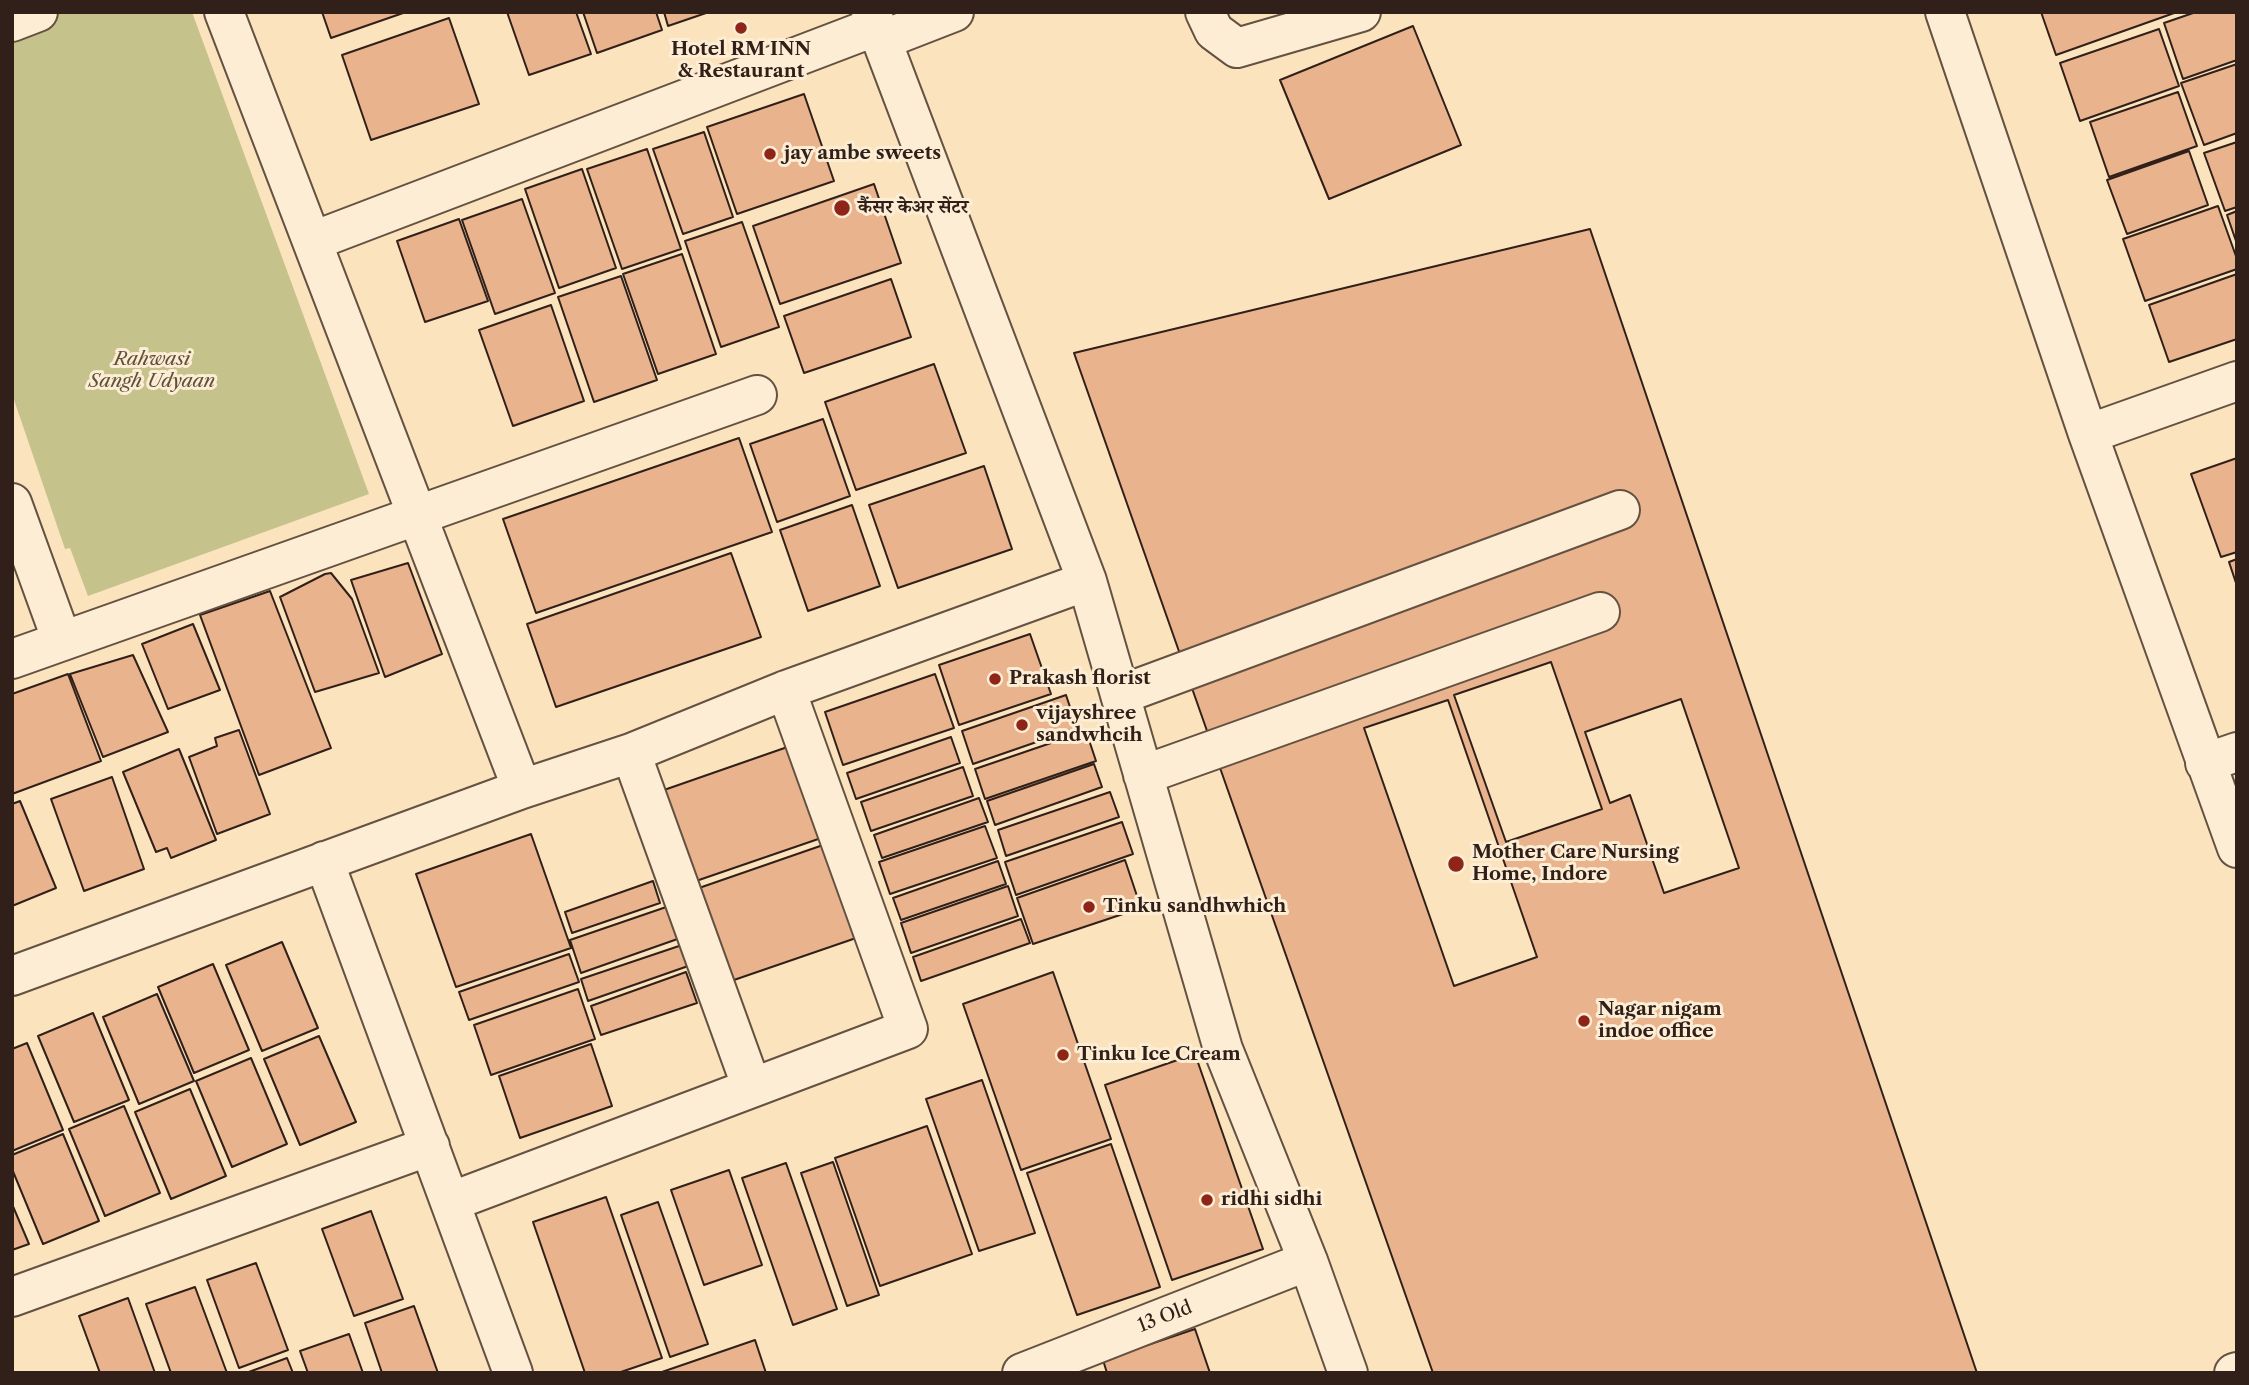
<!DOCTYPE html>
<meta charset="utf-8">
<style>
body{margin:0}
#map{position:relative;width:2249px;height:1385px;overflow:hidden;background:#fbe4bd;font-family:"Libre Caslon Text",serif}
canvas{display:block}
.frame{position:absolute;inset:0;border:14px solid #312019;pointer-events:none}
</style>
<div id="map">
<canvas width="2249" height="1385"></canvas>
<div class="frame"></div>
</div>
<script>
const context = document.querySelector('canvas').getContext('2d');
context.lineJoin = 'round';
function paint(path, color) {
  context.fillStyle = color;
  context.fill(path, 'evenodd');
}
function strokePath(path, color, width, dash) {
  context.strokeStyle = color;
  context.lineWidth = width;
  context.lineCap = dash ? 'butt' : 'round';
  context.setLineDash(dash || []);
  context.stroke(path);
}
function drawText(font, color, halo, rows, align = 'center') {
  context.font = font + ' "Libre Caslon Text","Noto Serif Devanagari",serif';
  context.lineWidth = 6;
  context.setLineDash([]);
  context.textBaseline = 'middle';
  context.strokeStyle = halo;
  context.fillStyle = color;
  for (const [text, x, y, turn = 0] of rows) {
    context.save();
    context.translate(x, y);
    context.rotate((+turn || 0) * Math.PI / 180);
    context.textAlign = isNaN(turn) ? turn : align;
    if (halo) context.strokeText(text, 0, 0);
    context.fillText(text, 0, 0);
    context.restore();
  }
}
const green = new Path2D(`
 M61 12H192L369 494 88 596 70 548 65 549 12 394V26Z`);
const building = new Path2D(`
 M322 12H406L331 38Z
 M507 12H576L591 54 529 75Z
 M583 12H656L662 30 597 53Z
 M664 12H709L668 26Z
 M2041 12H2177L2056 55Z
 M2196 12H2237V60L2183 79 2164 23Z
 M449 18 479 104 371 140 342 55Z
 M1413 26 1461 145 1329 199 1280 80Z
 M2159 29 2179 86 2080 121 2060 63Z
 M2237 64V133L2204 145 2181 83Z
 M2178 92 2197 146 2109 177 2090 122Z
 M804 94 834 181 737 214 707 127Z
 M704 132 733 217 683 234 653 149Z
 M2237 142V207L2225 211 2204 153Z
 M647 149 681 249 622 269 587 169Z
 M2189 151 2208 205 2127 234 2107 180Z
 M582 169 616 268 559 288 525 189Z
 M874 184 901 263 780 304 753 226Z
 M522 199 555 293 495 314 462 220Z
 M2218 206 2237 259V269L2145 301 2123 239Z
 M2237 211V244L2227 215Z
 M459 219 488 301 425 322 397 241Z
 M742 222 779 327 721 347 685 241Z
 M1590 229 1977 1373H1433L1074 353Z
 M682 254 716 354 658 374 623 274Z
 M2237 274V339L2169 362 2149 305Z
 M621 276 657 380 594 402 558 297Z
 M891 279 911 337 804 373 784 316Z
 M551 305 584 401 513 426 479 330Z
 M934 364 966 453 856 490 825 402Z
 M823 419 850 496 777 522 750 444Z
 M739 438 772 532 536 613 503 519Z
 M2237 458V552L2221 557 2191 474Z
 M984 466 1012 549 898 588 869 505Z
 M852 505 880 586 808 611 780 530Z
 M731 553 761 637 556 707 527 624Z
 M2237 559V586L2229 562Z
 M408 563 442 654 385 677 351 580Z
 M331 573 352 599 379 673 315 692 280 597 325 574Z
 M270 591 331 748 259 775 200 615Z
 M193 624 220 690 168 709 142 644Z
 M1030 634 1051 694 959 725 939 665Z
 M133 655 168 732 103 757 70 674Z
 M1551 662 1602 809 1506 842 1454 695Z
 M68 674 101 761 12 794V694Z
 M935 674 954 728 843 765 825 712Z
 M1066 695 1077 728 973 764 962 731Z
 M1681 699 1739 868 1664 893 1630 795 1610 803 1585 732Z
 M1448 700 1537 957 1454 986 1364 728Z
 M239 730 270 814 217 834 189 757 217 746 215 738Z
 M1086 731 1096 761 985 799 975 769Z
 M951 737 960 763 856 799 847 773Z
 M796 744 827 836 696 881 664 790Z
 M179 749 216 840 171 858 167 848 156 852 123 772Z
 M1094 764 1102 787 995 825 987 801Z
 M963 767 973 796 871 831 861 802Z
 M112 777 144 869 84 891 51 799Z
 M1110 792 1119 817 1006 856 998 830Z
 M979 798 988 822 882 858 874 835Z
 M20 801 56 888 12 906V804Z
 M1122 822 1133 854 1016 895 1005 862Z
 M985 826 997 858 890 894 879 862Z
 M531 834 571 948 456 987 416 874Z
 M826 844 859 937 731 981 699 888Z
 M1125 860 1141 908 1033 944 1017 898Z
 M998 861 1006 884 901 920 893 898Z
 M653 881 660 903 572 933 565 912Z
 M1008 886 1018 916 911 953 901 923Z
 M675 904 686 936 581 973 570 940Z
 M1021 919 1030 943 921 981 913 957Z
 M282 942 318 1028 262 1051 226 965Z
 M685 944 691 965 588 1001 581 979Z
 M569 954 579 982 469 1020 459 992Z
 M213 964 249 1050 194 1073 158 987Z
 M686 972 697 1003 601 1035 591 1006Z
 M1053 972 1111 1139 1021 1170 963 1004Z
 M578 989 595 1039 491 1075 474 1025Z
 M157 994 194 1081 139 1104 103 1017Z
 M93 1013 129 1100 74 1122 38 1036Z
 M319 1036 356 1122 300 1145 264 1059Z
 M27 1043 63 1130 12 1151V1049Z
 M591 1044 612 1106 520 1138 499 1076Z
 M1195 1054 1263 1249 1172 1280 1105 1085Z
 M251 1058 287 1144 232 1167 196 1081Z
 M982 1080 1035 1233 979 1251 926 1099Z
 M190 1089 226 1176 171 1199 135 1112Z
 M124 1106 160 1193 105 1216 69 1129Z
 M927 1126 972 1254 880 1286 835 1158Z
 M63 1134 99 1221 43 1244 12 1169V1155Z
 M1111 1144 1160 1287 1077 1315 1027 1173Z
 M833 1162 879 1295 847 1306 801 1173Z
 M786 1163 837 1309 793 1325 742 1178Z
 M729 1170 762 1265 704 1285 671 1190Z
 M606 1197 662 1358 618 1373H585L533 1222Z
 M658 1202 708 1344 670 1357 621 1215Z
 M12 1204 29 1244 12 1250Z
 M371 1211 403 1299 354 1316 322 1229Z
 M256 1263 288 1350 239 1368 207 1280Z
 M195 1287 227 1373H171L146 1304Z
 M128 1298 155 1373H100L79 1316Z
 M414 1306 438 1373H382L365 1323Z
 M1195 1329 1210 1373H1107L1103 1360Z
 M349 1334 363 1373H308L300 1351Z
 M755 1340 766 1373H659Z
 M287 1358 293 1373H246Z`);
const minor = new Path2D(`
 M224 12 522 789
 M871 12 1087 581 1223 1049 1308 1261 1348 1373
 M1205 12 1214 31 1237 48 1361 12
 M1945 12 2088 434 2237 848
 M12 22 38 12
 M882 40 954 12
 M313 241 877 26
 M2088 434 2237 381
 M12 503 62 641
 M12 659 757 395
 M1120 695 1620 510
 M631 753 752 1088
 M2205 763 2237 752
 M1143 775 1600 612
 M324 861 513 1373
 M12 976 522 789 631 753 786 690 1087 581
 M450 1202 908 1029 786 690
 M12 1297 430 1146
 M1022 1373 1308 1261
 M2234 1373 2237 1372`);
const markers = [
 [741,28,7,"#8f2418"],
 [770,154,7,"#8f2418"],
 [842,208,9,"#8f2418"],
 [995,679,7,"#8f2418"],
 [1022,725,7,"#8f2418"],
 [1456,864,9,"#8f2418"],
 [1089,907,7,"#8f2418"],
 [1584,1021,7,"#8f2418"],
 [1063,1055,7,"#8f2418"],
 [1207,1200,7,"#8f2418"]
];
const poiNames = [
 ["Hotel RM INN",741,50,"center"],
 ["& Restaurant",741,72,"center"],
 ["jay ambe sweets",784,154],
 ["कैंसर केअर सेंटर",858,208],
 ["Prakash florist",1009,679],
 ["vijayshree",1036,714],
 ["sandwhcih",1036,736],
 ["Mother Care Nursing",1472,853],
 ["Home, Indore",1472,875],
 ["Tinku sandhwhich",1103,907],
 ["Nagar nigam",1598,1010],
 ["indoe office",1598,1032],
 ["Tinku Ice Cream",1077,1055],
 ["ridhi sidhi",1221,1200]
];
const parkNames = [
 ["Rahwasi",152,360],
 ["Sangh Udyaan",152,382]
];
const streetNames = [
 ["13 Old",1165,1317,-21]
];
paint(green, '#c6c28c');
paint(building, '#e9b38d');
strokePath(building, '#312019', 2);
strokePath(minor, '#645142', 42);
strokePath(minor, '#fcedd4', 38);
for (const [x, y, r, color] of markers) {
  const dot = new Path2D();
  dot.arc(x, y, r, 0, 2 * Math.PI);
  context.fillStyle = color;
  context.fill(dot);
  strokePath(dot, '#fcedd4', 2.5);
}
drawText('bold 19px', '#312019', '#fcedd4', poiNames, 'left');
drawText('italic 19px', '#5e513c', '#fcedd4', parkNames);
drawText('19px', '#312019', '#fcedd4', streetNames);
</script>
